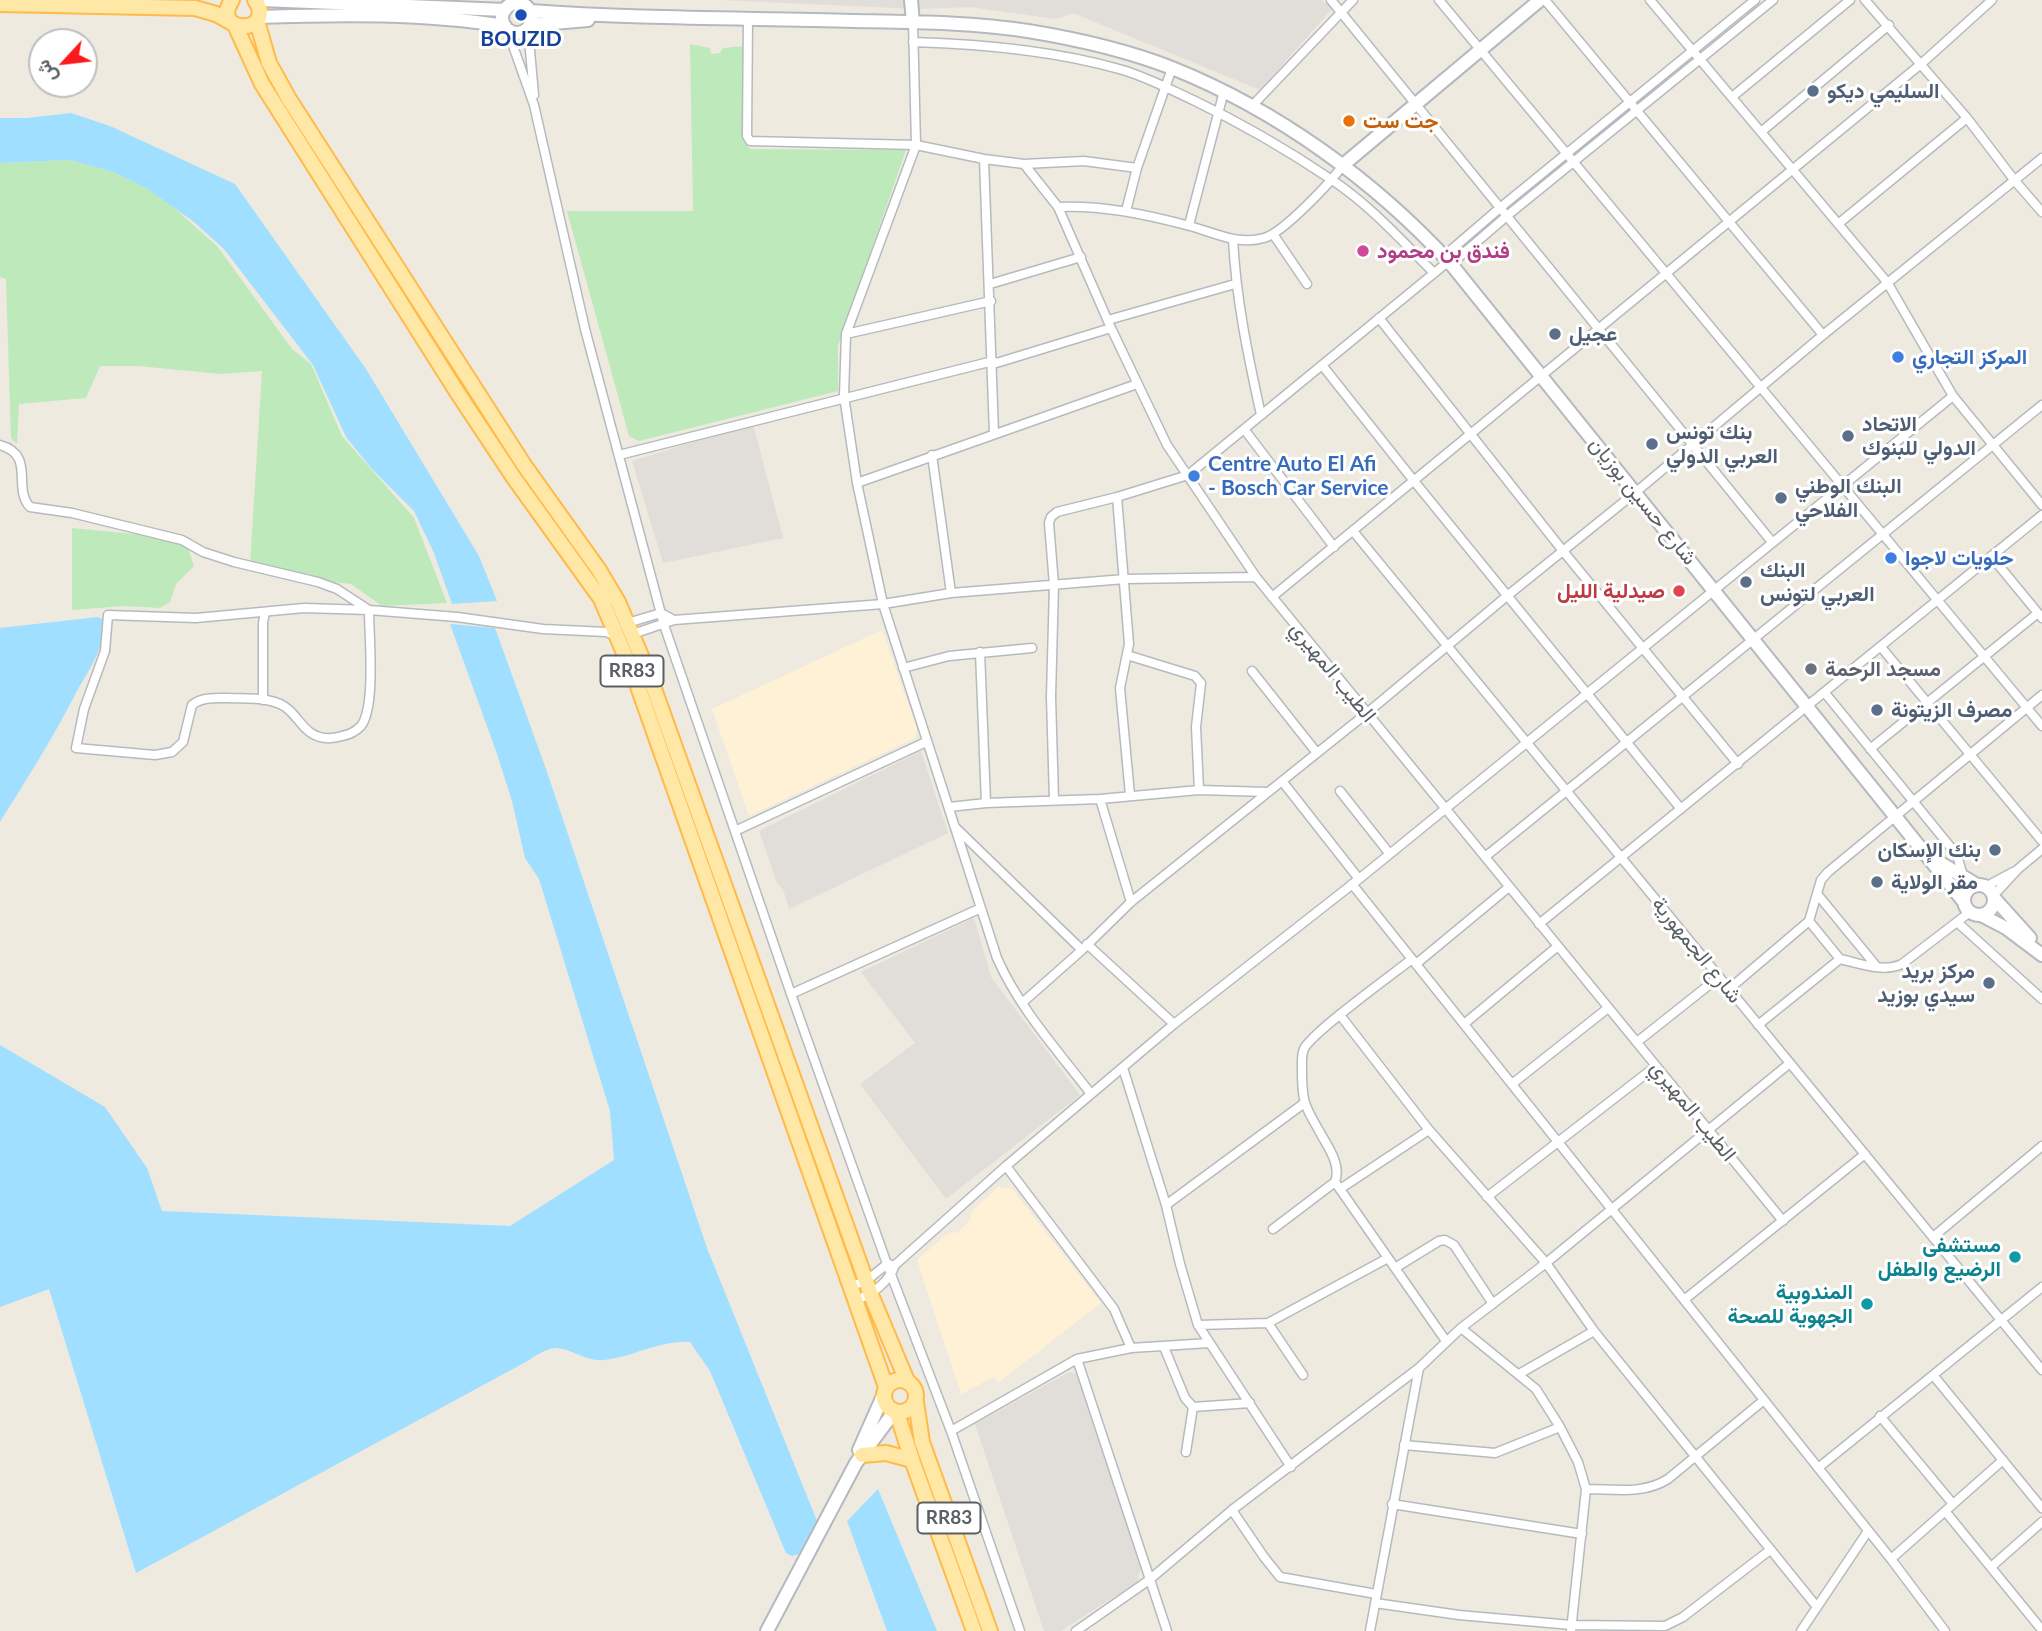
<!DOCTYPE html>
<meta charset="utf-8">
<style>
body{margin:0}
#map{position:relative;width:2042px;height:1631px;overflow:hidden;background:#eeeae0;font-family:Lato,Vazirmatn,sans-serif}
canvas{display:block}
.north{position:absolute;left:28px;top:28px;width:70px;height:70px;box-sizing:border-box;background:#fff;border:2px solid #bdbfc1;border-radius:50%;rotate:243deg;font-size:19px;font-weight:700;line-height:28px;text-align:center;color:#595f63}
.north::after{content:'';display:block;margin:auto;width:24px;height:32px;background:#fa1a1e;clip-path:polygon(50% 0,100% 100%,50% 72%,0 100%)}
</style>
<div id="map">
<canvas width="2042" height="1631"></canvas>
<div class="north">ش</div>
</div>
<script>
const context = document.querySelector('canvas').getContext('2d');
context.lineJoin = 'round';
function paint(path, color) {
  context.fillStyle = color;
  context.fill(path, 'evenodd');
}
function strokePath(path, color, width, dash) {
  context.strokeStyle = color;
  context.lineWidth = width;
  context.lineCap = dash ? 'butt' : 'round';
  context.setLineDash(dash || []);
  context.stroke(path);
}
function drawText(font, color, halo, rows, align = 'center') {
  context.font = font + ' Lato,Vazirmatn,sans-serif';
  context.lineWidth = 6;
  context.setLineDash([]);
  context.textBaseline = 'middle';
  context.strokeStyle = halo;
  context.fillStyle = color;
  for (const [text, x, y, turn = 0] of rows) {
    context.save();
    context.translate(x, y);
    context.rotate((+turn || 0) * Math.PI / 180);
    context.textAlign = isNaN(turn) ? turn : align;
    if (halo) context.strokeText(text, 0, 0);
    context.fillText(text, 0, 0);
    context.restore();
  }
}
const commercial = new Path2D(`
 M882 630 917 729 915 738 749 816 712 709Z
 M998 1187 1012 1189 1101 1303 999 1382 994 1377 961 1394 917 1260 947 1234 958 1232 969 1221 972 1211Z`);
const industrial = new Path2D(`
 M720 0H1322L1333 8 1260 90 1073 13 1056 19 970 7 918 9Z
 M753 424 783 538 663 563 632 461Z
 M921 751 948 833 789 909 783 889 777 883 759 831Z
 M974 918 991 977 1080 1095 946 1199 860 1084 915 1043 861 972Z
 M1069 1372 1076 1374 1141 1567 1137 1582 1061 1631H1044L975 1424Z`);
const green = new Path2D(`
 M690 44 710 48 711 54 720 53 723 48 744 46V142L750 149 906 150 838 346V391L639 441 629 436 567 211H693Z
 M70 160 113 172 146 188 173 207 217 246 292 349 311 364 342 436 414 518 447 603 382 606 351 584 324 581 250 565 262 371 221 374 138 366H100L86 398 19 404 17 444 11 438 6 279 0 277V163Z
 M72 528 155 536 186 543 194 566 176 584 170 602 160 608 125 606 72 610Z`);
const water = new Path2D(`
 M71 113 110 126 235 184 366 369 479 556 497 601 452 604 434 553 414 511 372 469 346 437 313 365 224 249 194 222 146 188 113 172 70 160 0 163V118H27Z
 M98 617 104 620C106 646 89 670 77 691 54 736 27 779 0 822V628Z
 M450 624 495 628 546 769 707 1248 817 1521 799 1554 792 1556 786 1553 710 1371 690 1342C660 1340 633 1357 604 1360 586 1362 573 1349 556 1348 545 1348 531 1359 522 1364L136 1573 49 1289 0 1307V1045L105 1107 147 1168 162 1211 510 1226 614 1160 610 1111 539 879 525 858 512 801 496 751Z
 M878 1489 937 1631H887L847 1521Z`);
const street = new Path2D(`
 M524 0 525 5
 M1331 0 1772 542
 M1439 0 2042 726
 M1545 0 1823 335
 M1650 0 1887 282 1953 396 2042 505
 M1865 0 1967 118 2015 181 2042 212
 M748 18 747 136 750 141 916 145 984 159 1024 164 1058 207 1111 328 1167 445 1256 577 1783 1221
 M913 22 916 145 846 334 844 396 857 483 883 604 997 958C1019 1008 1058 1051 1091 1094
 M528 28 534 95
 M507 29 534 105 585 329 664 625 791 994 887 1264 951 1431 1020 1631
 M913 42C982 44 1052 50 1119 69 1145 76 1169 89 1193 100 1239 122 1289 151 1332 180 1370 205 1402 241 1434 273
 M1732 97 1850 0
 M1251 107 1353 0
 M1761 132 1889 25
 M984 159 994 434
 M1024 164 1084 161 1137 168
 M1058 207C1101 205 1144 214 1186 225 1211 231 1237 246 1264 238 1283 233 1331 182 1343 165
 M1126 211 1137 168 1172 68
 M1838 224 1967 118
 M1189 225 1224 91
 M1273 234 1307 284
 M1233 239C1236 299 1248 356 1261 415
 M1444 262 1451 250 1501 207 1755 0
 M990 284 1081 257
 M1379 318 1563 551 1738 764
 M1108 320 1235 284
 M846 334 991 301
 M993 364 1111 328
 M1322 365 1414 481 1681 809
 M1244 429 1334 547
 M0 445C36 455 12 488 30 507L72 513 182 540 203 552 234 562 318 582 337 589 369 610C369 635 376 707 361 726 356 731 348 735 342 736 332 739 320 739 311 733 302 727 297 717 289 710 275 696 246 699 228 698 215 698 202 697 192 705L183 742 172 752 155 755 76 748 84 709 105 651 108 615 196 618 304 608 369 610 457 617 543 629 606 632 617 636
 M619 455 993 361
 M932 455 951 593
 M857 483 1137 384
 M1117 497 1129 644 1120 688 1130 795
 M1353 531 2042 1370
 M1991 556 2042 618
 M1272 597 1921 64 1992 0
 M624 624 661 613 674 620
 M630 635 674 620 883 604 951 593 1125 579 1256 577
 M1881 647 2042 841
 M980 652 986 803
 M1127 655 1195 676 1201 683 1196 727 1199 790
 M903 668 949 656 1032 648
 M1252 671 1317 753
 M1825 693 1957 855 1963 876
 M263 700V623L265 612
 M1870 749 2038 613
 M1282 781 1359 879
 M1340 791 1389 853
 M1100 799 1131 902
 M1054 800 1051 697 1054 585 1049 523 1051 517 1057 512 1117 497 1188 475 1444 265 1451 264 1508 215 1773 0
 M949 807 986 803 1100 799 1199 790 1268 792
 M956 828 1082 950
 M735 831 926 742
 M1485 857 2042 405
 M1352 884 1891 1559 1945 1631
 M1985 887 2013 872
 M1818 895 1877 967
 M1993 896 2018 869 2042 849
 M1809 921 1840 959
 M1957 922 2042 999
 M1539 924 2042 515
 M1087 944 1174 1024
 M1412 959C1393 974 1311 1033 1304 1049 1301 1056 1302 1064 1302 1071 1302 1106 1306 1107 1322 1136 1330 1150 1341 1166 1335 1182L1446 1341
 M1416 964 1509 887
 M1729 989 1809 921 1821 880 1828 872 2042 695
 M791 994 981 908
 M1022 1003 1082 950 1131 902 1367 713 1507 596 1636 492 1823 335 2042 158
 M1340 1015 1429 1130 1546 1263 1594 1331 1817 1607
 M1464 1024 1558 946
 M1758 1025 1840 959C1859 963 1883 973 1902 964L1970 912
 M1637 1042 1719 977
 M1123 1068 1166 1205 1180 1264 1198 1325 1291 1467
 M1512 1084 1608 1008
 M1006 1166 1114 1309 1131 1348
 M1340 1189 1429 1130
 M1487 1197 1656 1066
 M1166 1205 1303 1104
 M1273 1229 1335 1182
 M1933 1237 2042 1146
 M1395 1268 1439 1241 1445 1240 1454 1245 1493 1304
 M851 1286 866 1281 887 1264 892 1265
 M856 1300C873 1294 889 1282 895 1265L1006 1166 1174 1024 1359 879 1953 396
 M1684 1300 1865 1154
 M1268 1323 1303 1375
 M1198 1325 1268 1323 1388 1258
 M1461 1328 1536 1389 1560 1427 1578 1462 1586 1489 1571 1631
 M1164 1347 1185 1398 1193 1407 1250 1403
 M1519 1374 1594 1331
 M1933 1375 2042 1508
 M1880 1416 1953 1504
 M951 1431 1077 1359
 M1404 1445 1495 1453 1560 1427
 M1186 1452 1193 1407
 M1818 1468 2042 1287
 M1586 1489C1614 1489 1643 1495 1668 1479L1764 1400
 M1392 1504 1582 1534
 M1232 1510 1264 1557 1280 1577 1376 1594
 M1945 1511 2042 1630
 M1891 1559 2003 1460
 M1991 1567 2042 1522
 M1375 1603 1459 1615 1571 1625 1665 1626 1683 1617 1770 1550
 M1076 1631 1149 1580 1232 1510 1419 1368 1461 1328 1546 1263 1790 1063
 M1167 1631 1077 1359 1131 1348 1209 1343
 M1370 1631 1419 1368
 M1801 1631 1868 1531`);
const secondary = new Path2D(`
 M262 0 505 10
 M911 0 913 22
 M502 18a15 15 0 1 1 30 0a15 15 0 1 1-30 0Z
 M531 11C638 19 746 18 854 21 912 22 971 22 1028 31 1077 39 1126 50 1172 68 1277 110 1375 181 1451 264L1964 902
 M258 17C340 14 424 13 505 26
 M530 25 588 20
 M1343 165 1540 0
 M1932 858 1977 885
 M1964 900a15 15 0 1 1 30 0a15 15 0 1 1-30 0Z
 M1994 898 2030 938
 M1981 915 2006 928 2042 955
 M859 1450 883 1396
 M767 1631 856 1463 894 1412`);
const primary = new Path2D(`
 M232 0C209 35 278 35 255 0
 M0 4 195 8 216 14 232 23
 M257 21 269 63 289 99 524 465 599 570 618 602 648 672 871 1295 907 1381
 M235 25 262 84 457 392 514 478 601 599 636 681 886 1387
 M884 1396a16 16 0 1 1 32 0a16 16 0 1 1-32 0Z
 M916 1402 922 1442 990 1631
 M897 1413 912 1460 974 1631
 M862 1455 886 1453 912 1460`);
const markers = [
 [521,15,7,"#1a4fb4"],
 [1813,91,7,"#5c6f8a"],
 [1349,121,7,"#e8710a"],
 [1363,251,7,"#d1479c"],
 [1555,334,7,"#5c6f8a"],
 [1898,357,7,"#3f7fe0"],
 [1848,436,7,"#5c6f8a"],
 [1652,444,7,"#5c6f8a"],
 [1194,476,7,"#3f7fe0"],
 [1781,498,7,"#5c6f8a"],
 [1891,558,7,"#3f7fe0"],
 [1746,582,7,"#5c6f8a"],
 [1679,591,7,"#e0444e"],
 [1811,669,7,"#6b7280"],
 [1877,710,7,"#5c6f8a"],
 [1995,850,7,"#5c6f8a"],
 [1877,882,7,"#5c6f8a"],
 [1989,983,7,"#5c6f8a"],
 [2015,1257,7,"#0f9aa8"],
 [1867,1304,7,"#0f9aa8"]
];
const shields = [
 [632,671,63],
 [949,1518,63]
];
const shieldNames = [
 ["RR83",632,671],
 ["RR83",949,1518]
];
const transitNames = [
 ["BOUZID",521,39]
];
const serviceNames = [
 ["السليمي ديكو",1827,91],
 ["عجيل",1569,334],
 ["الاتحاد",1862,424],
 ["الدولي للبنوك",1862,448],
 ["بنك تونس",1666,432],
 ["العربي الدولي",1666,456],
 ["البنك الوطني",1795,486],
 ["الفلاحي",1795,510],
 ["البنك",1760,570],
 ["العربي لتونس",1760,594],
 ["مصرف الزيتونة",1891,710],
 ["بنك الإسكان",1981,850,"right"],
 ["مقر الولاية",1891,882],
 ["مركز بريد",1975,971,"right"],
 ["سيدي بوزيد",1975,995,"right"]
];
const foodNames = [
 ["جت ست",1363,121]
];
const hotelNames = [
 ["فندق بن محمود",1377,251]
];
const shopNames = [
 ["المركز التجاري",1912,357],
 ["Centre Auto El Afi",1208,464],
 ["- Bosch Car Service",1208,488],
 ["حلويات لاجوا",1905,558]
];
const streetNames = [
 ["شارع حسين بوزيان",1643,501,51],
 ["الطيب المهيري",1333,672,51],
 ["شارع الجمهورية",1697,950,51],
 ["الطيب المهيري",1693,1111,51]
];
const healthNames = [
 ["صيدلية الليل",1665,591]
];
const worshipNames = [
 ["مسجد الرحمة",1825,669]
];
const cultureNames = [
 ["مستشفى",2001,1245],
 ["الرضيع والطفل",2001,1269],
 ["المندوبية",1853,1292],
 ["الجهوية للصحة",1853,1316]
];
paint(commercial, '#fff1d5');
paint(industrial, '#e1ddd8');
paint(green, '#bee9ba');
paint(water, '#a0dfff');
strokePath(street, '#b6babf', 11);
strokePath(secondary, '#b4b9bf', 16);
strokePath(primary, '#ffba49', 18);
strokePath(street, '#fff', 8);
strokePath(secondary, '#fff', 12);
strokePath(primary, '#ffe8a5', 14);
for (const [x, y, r, color] of markers) {
  const dot = new Path2D();
  dot.arc(x, y, r, 0, 2 * Math.PI);
  context.fillStyle = color;
  context.fill(dot);
  strokePath(dot, '#fff', 2.5);
}
for (const [x, y, w] of shields) {
  const box = new Path2D();
  box.roundRect(x - w / 2, y - 15.5, w, 31, 5);
  context.fillStyle = '#fff';
  context.fill(box);
  strokePath(box, '#595f63', 2);
}
drawText('bold 19px', '#595f63', null, shieldNames);
drawText('bold 21px', '#164399', '#fff', transitNames);
drawText('bold 21px', '#4e5e75', '#fff', serviceNames, 'left');
drawText('bold 21px', '#c56008', '#fff', foodNames, 'left');
drawText('bold 21px', '#b23c85', '#fff', hotelNames, 'left');
drawText('bold 21px', '#366cbe', '#fff', shopNames, 'left');
drawText('21px', '#595f63', '#fff', streetNames);
drawText('bold 21px', '#be3a42', '#fff', healthNames, 'right');
drawText('bold 21px', '#5b616d', '#fff', worshipNames, 'left');
drawText('bold 21px', '#0d838f', '#fff', cultureNames, 'right');
</script>
